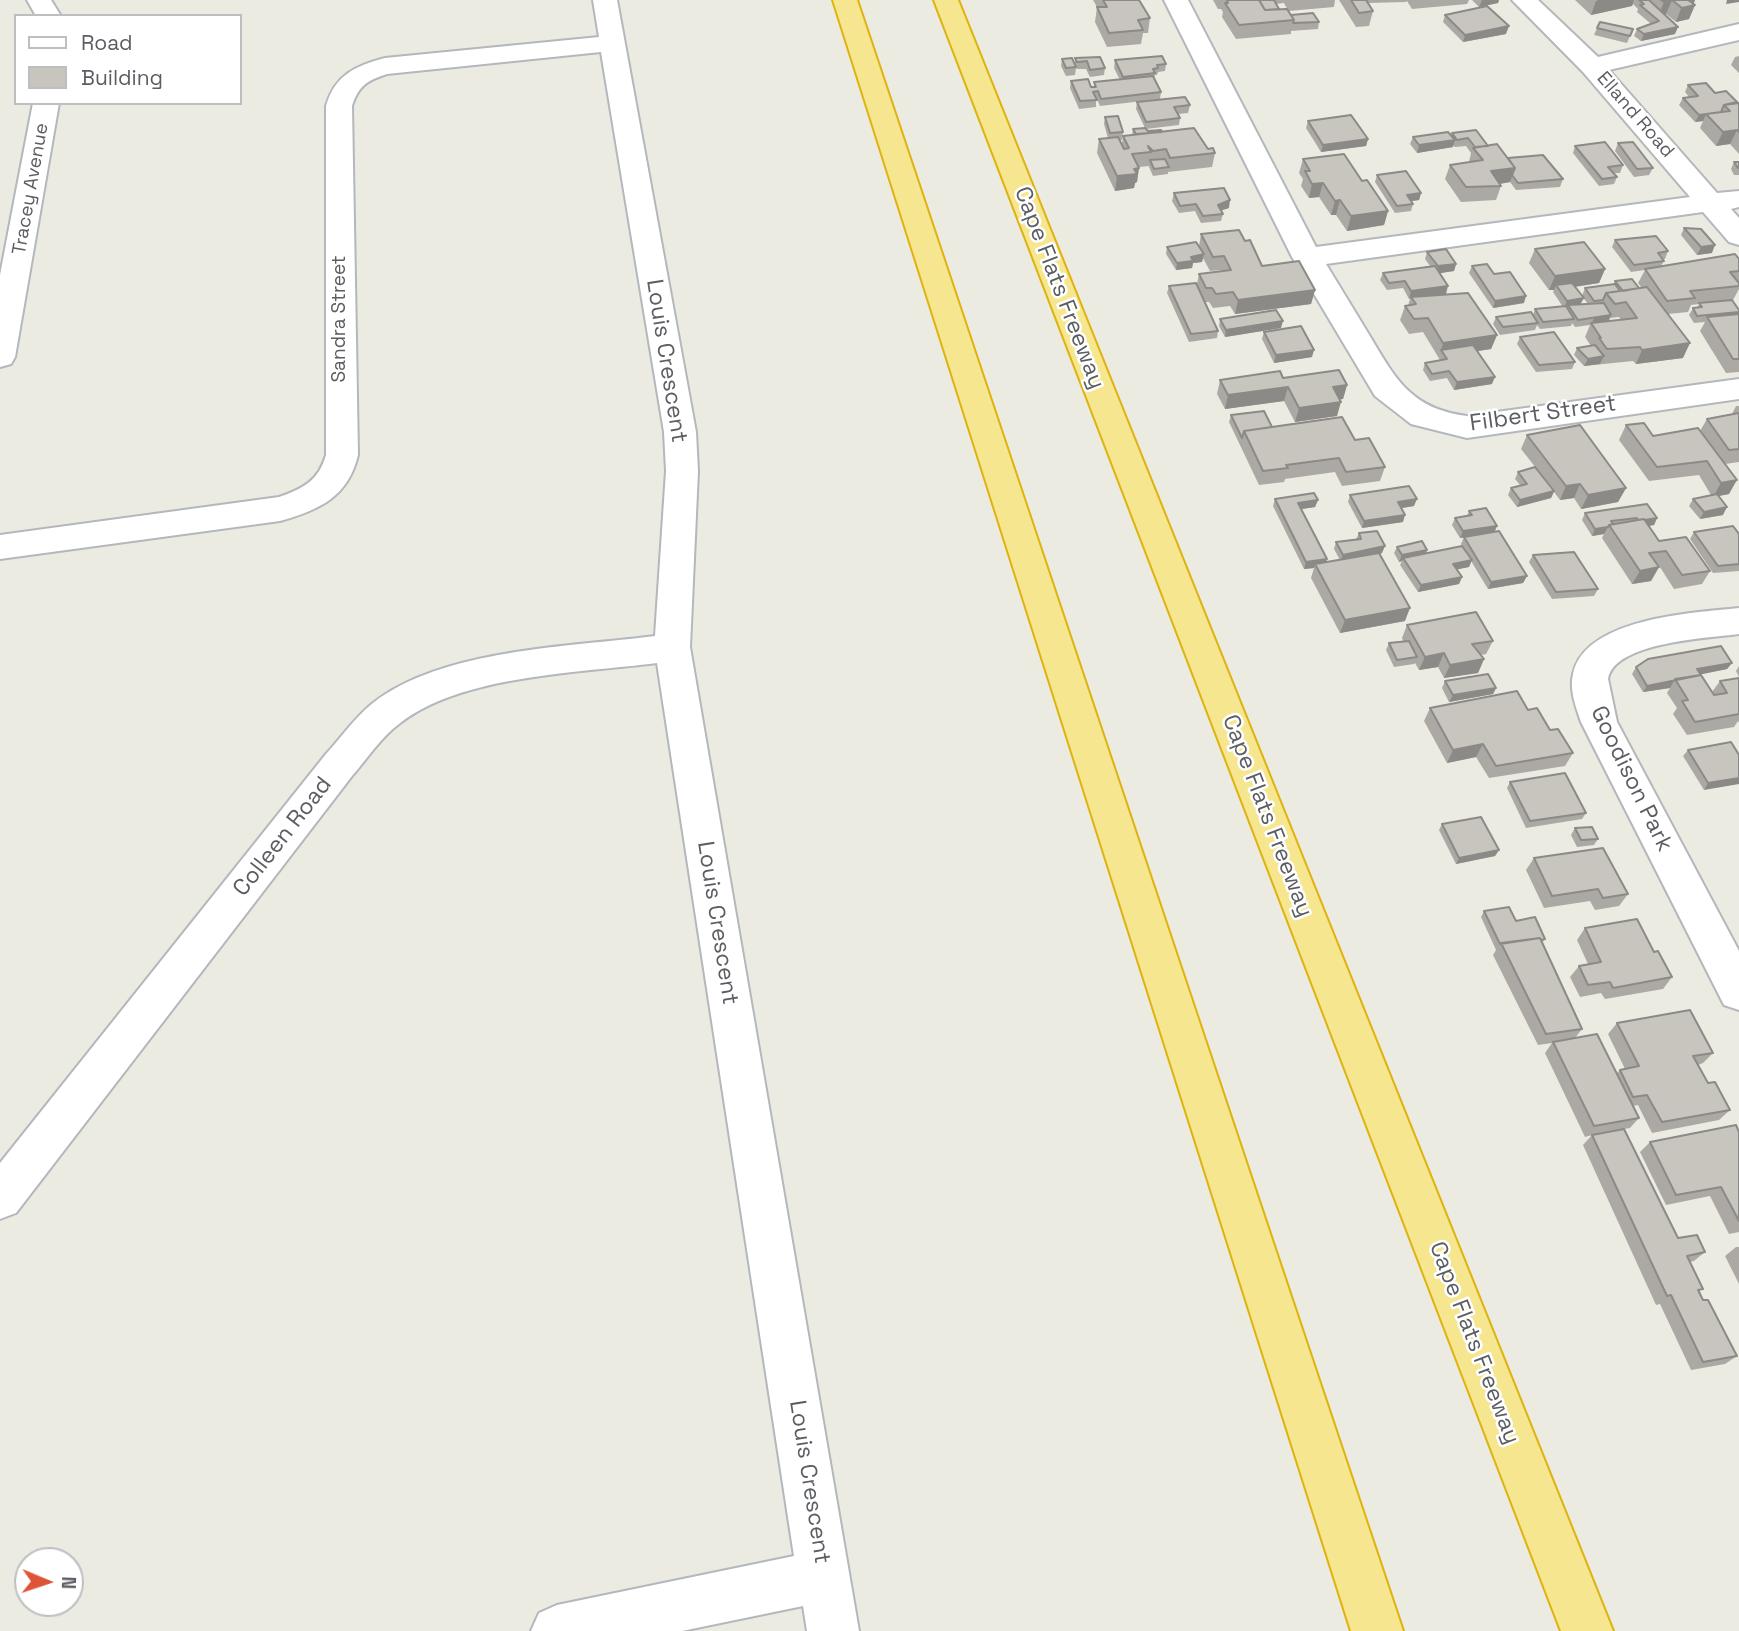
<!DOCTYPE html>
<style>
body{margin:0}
#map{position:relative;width:1739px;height:1631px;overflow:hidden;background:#ecebe2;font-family:"Space Grotesk",sans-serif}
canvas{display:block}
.legend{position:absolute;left:14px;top:14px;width:228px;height:91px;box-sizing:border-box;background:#fff;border:2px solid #bdbec0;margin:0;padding:9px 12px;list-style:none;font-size:21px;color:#5a5d62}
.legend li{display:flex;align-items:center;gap:14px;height:35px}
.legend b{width:35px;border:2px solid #bdbec0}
.north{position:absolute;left:14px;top:1547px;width:70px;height:70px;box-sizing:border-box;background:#fff;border:2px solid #bdbec0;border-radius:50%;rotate:92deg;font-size:19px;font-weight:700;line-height:28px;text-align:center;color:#5a5d62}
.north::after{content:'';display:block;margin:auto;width:24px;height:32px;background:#dd5437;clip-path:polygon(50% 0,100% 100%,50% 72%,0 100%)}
</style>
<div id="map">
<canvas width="1739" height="1631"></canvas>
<ul class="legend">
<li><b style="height:9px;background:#fff"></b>Road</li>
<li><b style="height:19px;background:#c8c5bf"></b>Building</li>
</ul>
<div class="north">N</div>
</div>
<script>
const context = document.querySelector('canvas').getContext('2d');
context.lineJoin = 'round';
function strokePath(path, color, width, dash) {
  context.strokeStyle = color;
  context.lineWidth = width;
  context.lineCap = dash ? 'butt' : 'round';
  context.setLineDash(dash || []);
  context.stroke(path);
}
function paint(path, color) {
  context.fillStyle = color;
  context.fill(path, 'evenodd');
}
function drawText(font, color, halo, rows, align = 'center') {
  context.font = font + ' "Space Grotesk",sans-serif';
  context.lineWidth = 5;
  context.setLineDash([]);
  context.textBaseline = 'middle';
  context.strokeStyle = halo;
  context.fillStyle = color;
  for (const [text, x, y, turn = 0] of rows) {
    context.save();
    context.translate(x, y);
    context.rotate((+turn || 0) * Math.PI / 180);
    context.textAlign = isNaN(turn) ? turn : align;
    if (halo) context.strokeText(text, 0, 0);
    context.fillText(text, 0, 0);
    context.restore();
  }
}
const street = new Path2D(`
 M27 0H51L61 16H36Z
 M593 0H617L696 432 698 471 690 647 859 1631H807L803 1606 682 1631H531L539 1613 557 1605 794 1556 657 663C579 673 460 675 399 724 381 737 367 759 352 776L16 1213 0 1219V1163L326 754C341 738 355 717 373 703 442 649 569 647 655 636L666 471 664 432 601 52 387 74C368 80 358 86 352 106L358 455C348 497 319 510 280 521L0 559V535L279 497C303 489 319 480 326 455V106C335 75 355 66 385 58L599 37Z
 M1164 0H1188L1316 247 1690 197 1583 72 1512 0H1538L1598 57 1739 24V40L1609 70 1717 193 1739 191V207L1731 209 1739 218V245L1729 242 1703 212 1326 264C1340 287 1354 310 1368 333 1395 378 1410 409 1467 416L1739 379V399L1467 438 1411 424 1375 396 1292 257Z
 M33 103H59L15 357 11 364 0 367V275Z
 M1739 608V634C1709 638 1614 642 1608 679L1617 722 1739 951V1010L1724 1005 1581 722C1576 707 1569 690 1573 674 1585 618 1692 613 1739 608Z`);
const highway = new Path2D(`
 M833 0H857L1403 1631H1351Z
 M934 0H958L1613 1631H1561Z`);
const wall = new Path2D(`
 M1093 0H1139L1150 18 1148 33H1143L1141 44 1107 47 1095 22 1097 7Z
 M1213 0H1335L1334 7 1289 11 1291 15 1319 22 1318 29 1291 31V34L1236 39 1222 17 1223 12 1221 9H1218ZM1284 3 1287 9H1279L1276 4Z
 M1339 0H1469L1467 4 1412 9 1407 1 1406 2 1368 3 1373 11 1369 26 1356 27Z
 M1472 0H1499L1498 3 1479 7Z
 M1575 0H1695L1693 4 1695 5 1689 19 1676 22 1666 14 1665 15 1675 34 1641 41 1634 36 1637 29 1651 24 1637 12 1638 9 1633 4 1632 6 1591 15Z
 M1445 15 1506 34 1463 42 1443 22Z
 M1597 28 1633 29 1627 43 1594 35Z
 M1739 56V73L1731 65 1735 57Z
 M1100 57 1105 68 1104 75 1090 77 1086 69H1077L1076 68 1075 75 1066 76 1061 66 1062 59 1075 64V58Z
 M1115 60 1166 64 1165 71 1158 72 1157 75H1155L1154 78 1161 92 1160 99 1100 106 1097 99H1096V107L1079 109 1070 88 1071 81 1091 87H1094V82L1120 80 1114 68Z
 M1688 85 1715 93 1737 103H1739V154L1730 144 1716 146 1700 128 1703 121 1695 122 1679 105 1683 98 1689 97 1685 92Z
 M1137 102 1190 105 1188 113 1178 114 1180 118 1179 125 1146 129 1148 131 1162 132 1208 149 1215 153 1212 167 1168 172V174L1153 176 1149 167V164V166L1139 167 1137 182 1135 183 1134 188 1115 191 1097 153 1099 139 1108 138 1104 124 1105 117 1123 132 1122 140H1120L1122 144 1123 136 1132 135 1133 129 1145 128 1136 109Z
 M1308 121 1368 139 1366 146 1321 152 1306 128Z
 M1452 133 1488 146 1508 158 1563 179 1560 187 1516 190 1510 182 1500 184 1501 186 1496 200 1461 202 1445 179 1450 165 1469 162 1471 153 1466 146 1455 147 1453 145V147L1417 153 1410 144 1413 137 1451 135Z
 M1618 143 1653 168 1649 175 1634 177 1615 151Z
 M1575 146 1623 165 1620 173H1614L1617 177 1614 184 1599 186 1573 153Z
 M1303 159 1362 181 1388 211 1384 225 1347 231 1336 215H1331L1319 197 1309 198 1301 186 1303 179 1299 173Z
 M1734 162H1739V175H1734L1731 169Z
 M1377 175 1421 193 1419 200 1411 201 1413 204 1411 211 1395 213 1375 182Z
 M1174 193 1229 208 1221 210 1223 214 1221 221 1201 223 1195 211 1179 213 1172 201Z
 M1684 228 1712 253 1697 255 1681 235Z
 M1201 234 1245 241 1262 266 1315 290 1311 304 1235 314 1230 306 1213 308 1209 302H1205L1218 331 1217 338 1189 342 1167 293 1169 286 1197 284 1199 274 1222 271 1221 270 1210 271 1203 258 1202 262 1193 263 1192 268 1176 270 1166 254 1167 247 1199 246Z
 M1615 240 1668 251 1665 259H1662L1664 261 1661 266 1739 259V289L1733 300H1731L1739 310V372L1726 373 1700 331 1705 322 1694 323 1689 315 1693 308H1697L1699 304 1691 305 1688 312 1668 314 1683 358 1636 364 1633 361 1584 366 1574 355 1577 348 1591 346 1585 337 1590 325 1575 327 1572 323 1571 326 1540 329 1537 325 1535 330 1500 335 1493 324 1496 317 1533 315 1535 309 1563 307 1553 292 1554 290H1549L1529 263 1535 249 1605 269 1599 283 1575 287 1581 304H1588L1582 296 1585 288 1613 285 1615 281 1639 288H1642L1638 283 1645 270 1631 272 1612 247ZM1619 317 1621 320 1609 321 1610 318Z
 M1427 252 1456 264 1454 271 1439 273 1446 294 1437 295 1497 335 1491 349 1478 351 1492 384 1454 390 1447 378 1430 381 1423 370 1425 363 1440 360 1423 332 1409 334 1400 320 1405 306H1408L1410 299H1409L1403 288 1387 290 1380 280 1383 273 1430 266 1425 259Z
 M1472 266 1494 274 1524 303 1493 308 1469 273Z
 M1220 319 1281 328 1225 337 1219 326Z
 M1264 332 1312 357 1274 363 1262 339Z
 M1520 337 1575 362 1572 369 1536 372 1517 344Z
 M1283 378 1347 385 1343 399H1340L1337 416 1295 422 1284 401 1225 409 1217 394 1220 380Z
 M1736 406H1739V462L1725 464 1729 494 1719 496 1723 515 1700 519 1689 506 1693 499 1711 495 1699 475 1649 481 1619 440 1626 425 1653 436 1700 431 1707 419 1732 414Z
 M1231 415 1272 427 1355 440 1385 467 1380 481 1342 486 1335 472 1285 479 1284 482 1259 485 1229 422Z
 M1527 435 1626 488 1618 502 1581 509 1574 498 1560 500 1554 492 1551 498 1517 507 1508 495 1511 488 1520 485 1515 479 1518 472 1536 468 1521 449Z
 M1350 495 1414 506 1402 508 1403 522 1362 528 1348 502Z
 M1275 499 1318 500 1315 507 1301 509 1326 562 1340 560 1334 549 1336 542 1356 539 1359 533 1382 553 1380 554 1405 621 1340 633 1311 578 1314 568 1304 569 1273 506Z
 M1469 511 1497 526 1494 532 1527 576 1523 583 1488 589 1471 561 1469 567 1457 569 1462 577 1459 584 1418 592 1400 565 1402 561 1399 562 1394 553 1397 547 1426 553 1462 546 1461 544 1464 537 1460 538 1452 525 1455 518 1467 516Z
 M1585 513 1657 518 1654 525 1649 526 1659 541 1710 571 1702 584 1674 589 1658 564H1657L1659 567 1651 581 1632 584 1602 538 1604 534 1592 536 1582 520Z
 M1694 532 1739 534V571L1713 573 1690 539Z
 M1533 555 1598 589 1594 596 1552 599 1529 562Z
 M1407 625 1493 641 1486 654 1481 655 1484 659 1478 673 1444 678 1438 667 1419 670 1415 663 1414 664 1394 667 1386 650 1389 643 1403 641 1402 638Z
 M1732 663 1727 669 1701 674 1712 692 1720 681 1739 678V723L1738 721 1734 727 1687 735 1673 714 1677 708 1667 693 1670 688 1643 692 1632 674 1636 667Z
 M1739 666V677L1736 671Z
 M1445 681 1496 688 1493 694 1449 702 1442 688Z
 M1430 708 1528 710 1573 753 1565 766 1489 778 1476 757 1447 763 1424 721Z
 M1688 750 1739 755 1704 790 1683 756Z
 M1510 782 1586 813 1582 819 1526 828 1507 788Z
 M1442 824 1499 850 1495 856 1456 864 1439 830Z
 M1575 828 1598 839 1594 845 1577 847 1571 835Z
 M1534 858 1628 894 1619 906 1595 910 1590 901 1544 908 1526 870Z
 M1484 911 1516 921 1545 939 1542 943 1582 1029 1575 1038 1617 1073 1620 1070 1625 1069 1608 1034 1617 1023 1713 1053 1703 1063 1698 1065 1708 1083 1730 1110 1719 1120 1652 1133 1638 1105 1633 1106 1639 1118 1630 1128 1624 1129 1678 1238 1705 1252 1694 1261 1690 1262 1703 1300 1737 1356 1725 1364 1691 1370 1660 1304 1656 1305 1583 1145 1592 1135 1585 1137 1545 1053 1552 1043 1538 1045 1493 955 1496 950 1481 917Z
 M1585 928 1654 952 1672 977 1663 989 1605 999 1601 993 1580 997 1570 977 1579 966 1588 964 1577 940Z
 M1739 1132V1232L1729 1234 1710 1196 1666 1205 1640 1152 1650 1142Z
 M1736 1247H1739V1284L1725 1256Z`);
const shadedWall = new Path2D(`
 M1482 0H1499L1498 3 1479 7Z
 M1599 0H1634L1632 6 1591 15 1596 1Z
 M1672 0 1666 14 1658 16 1664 2Z
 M1684 0H1695L1693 6 1695 5 1689 19 1676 22Z
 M1727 0H1739V2L1726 4Z
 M1509 26 1506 34 1463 42 1465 35Z
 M1678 27 1675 34 1641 41 1644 34Z
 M1721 112 1706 114 1703 121 1695 122 1699 115Z
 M1737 130 1730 144 1716 146 1723 132Z
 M1368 139 1366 146 1321 152 1323 145Z
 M1455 140 1453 147 1417 153 1419 145Z
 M1139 168 1137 182 1135 183 1134 188 1115 191 1117 176 1134 169Z
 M1515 168 1510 182 1486 186 1491 171Z
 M1323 183 1319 197 1309 198 1312 184Z
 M1421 193 1419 200 1405 202 1407 195Z
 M1230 200 1229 208 1217 212 1218 205Z
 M1340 200 1336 215H1331L1335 201Z
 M1388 211 1384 225 1347 231 1351 216Z
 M1715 245 1712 253 1697 255 1701 247Z
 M1204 254 1202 262 1193 263 1192 268 1176 270 1177 263 1191 257Z
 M1456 264 1454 271 1435 274 1438 266Z
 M1605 269 1599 283 1559 289 1556 285 1554 290H1549L1555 276Z
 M1448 286 1446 294 1412 298 1411 297 1409 299 1411 291Z
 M1315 290 1311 304 1235 314 1238 300Z
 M1526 296 1524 303 1493 308 1495 301Z
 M1584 298 1580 305H1568L1567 307 1564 308 1567 301Z
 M1611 315 1608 322 1591 325 1594 318Z
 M1283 321 1281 328 1225 337 1226 330Z
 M1497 335 1491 349 1445 356 1441 350 1443 343Z
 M1690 343 1683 358 1636 364 1642 350Z
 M1314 350 1312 357 1274 363 1276 355Z
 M1604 356 1600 364 1584 366 1588 359Z
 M1495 377 1492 384 1454 390 1457 382Z
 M1347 385 1343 399 1329 401 1333 387Z
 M1288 387 1284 401 1225 409 1228 395Z
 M1341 402 1337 416 1295 422 1299 408Z
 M1737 480 1729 494 1713 497 1721 483Z
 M1580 484 1574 498 1560 500 1566 486Z
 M1626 488 1618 502 1581 509 1588 495Z
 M1554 491 1551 498 1517 507 1520 500Z
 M1417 499 1414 506 1395 509 1398 502Z
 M1318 500 1315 507 1296 510 1298 503Z
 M1727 507 1723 515 1700 519 1704 512Z
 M1405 515 1403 522 1362 528 1364 521Z
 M1657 518 1654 525 1635 528 1639 521Z
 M1497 526 1494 533 1460 538 1463 531Z
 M1608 527 1604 534 1592 536 1595 529Z
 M1385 546 1382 553 1340 562 1343 555Z
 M1427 550 1425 557 1403 558 1402 561 1399 562 1402 555Z
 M1327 559 1325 566 1315 564 1314 568 1304 569 1306 562Z
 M1472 560 1469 567 1450 571 1453 564Z
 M1659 567 1651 581 1632 584 1640 571Z
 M1527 576 1523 583 1488 589 1491 582Z
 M1462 577 1459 584 1418 592 1421 585Z
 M1410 608 1405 621 1340 633 1345 620Z
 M1444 653 1438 667 1419 670 1425 657Z
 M1484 659 1478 673 1444 678 1450 665Z
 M1732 663 1727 669 1693 676 1697 669Z
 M1674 681 1670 688 1643 692 1647 686Z
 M1496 688 1493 694 1449 702 1453 695Z
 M1483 744 1476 757 1447 763 1453 750Z
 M1739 778V784L1704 790 1708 783Z
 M1499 850 1495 856 1456 864 1459 858Z`);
const building = new Path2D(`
 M1103 0H1139L1150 18 1138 20 1143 30 1109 33 1097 7H1107Z
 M1227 0H1259L1265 10 1287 9 1294 20 1239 25 1225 3H1228Z
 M1259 0H1274L1279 9 1265 10Z
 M1351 0H1366L1373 11 1359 13Z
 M1639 0H1649L1678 27 1644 34 1637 29 1659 21 1640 5 1644 4Z
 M1661 0H1688L1695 5 1682 8 1672 0 1664 2Z
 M1487 6 1509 26 1465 35 1445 15Z
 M1313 13 1319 22 1293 23 1294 20 1291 15Z
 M1600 22 1633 29 1630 36 1597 28Z
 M1162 56 1166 64 1157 65 1158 68 1153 69 1155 73 1123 77 1115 60Z
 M1100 57 1105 68 1090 70 1087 61 1077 62 1075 58Z
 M1072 58 1076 67 1066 68 1062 59Z
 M1153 76 1161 92 1101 99 1098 91 1093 92 1097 100 1080 101 1071 81 1088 79 1091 87H1096L1094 82Z
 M1706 83 1715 93 1726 91 1737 102 1724 105 1721 112 1699 115 1683 98 1698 96 1688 85Z
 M1185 97 1190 105 1174 107 1180 118 1146 122 1137 102Z
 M1739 103V132L1737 130 1723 132 1706 114 1730 111 1724 105Z
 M1351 115 1368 139 1323 145 1308 121Z
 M1118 116 1123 132 1110 133 1105 117Z
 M1145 128 1148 131 1161 130 1162 132 1136 134 1133 129Z
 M1194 128 1208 149 1213 148 1215 153 1170 158 1166 149 1153 151 1148 146 1151 152 1132 154 1139 168 1134 169 1137 174 1117 176 1099 139 1118 137 1124 149 1129 148 1123 136Z
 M1476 130 1488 146 1475 147 1468 138 1457 140 1452 133Z
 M1448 132 1455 140 1419 145 1413 137Z
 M1605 142 1623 165 1608 167 1617 177 1602 179 1575 146Z
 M1633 142 1653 168 1637 169 1618 143Z
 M1497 144 1515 168 1491 171 1501 186 1466 187 1450 165 1483 160 1473 148Z
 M1344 154 1362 181 1367 180 1388 211 1351 216 1340 200 1335 201 1323 183 1312 184 1305 171H1310L1303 159Z
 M1543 155 1563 179 1518 183 1512 175 1515 168 1508 158Z
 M1165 159 1169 167 1154 169 1150 160Z
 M1734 162H1739V168H1738Z
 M1406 171 1421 193 1407 195 1413 204 1397 206 1377 175Z
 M1224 188 1230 200 1218 205 1223 214 1203 216 1196 204 1180 206 1174 193Z
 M1684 228 1701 229 1715 245 1701 247Z
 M1239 230 1245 241 1250 240 1262 266 1299 261 1315 290 1238 300 1233 292 1216 294 1212 288H1206L1199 274 1231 270 1224 256 1213 257 1201 234Z
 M1656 236 1668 251 1658 253 1664 261 1634 265 1615 240Z
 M1196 242 1204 254 1191 257 1193 261 1177 263 1167 247Z
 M1584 242 1605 269 1555 276 1535 249Z
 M1446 249 1456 264 1438 266 1427 252Z
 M1735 254 1739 259V271L1730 272 1739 283V286L1690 291 1695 298 1667 301 1645 269Z
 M1487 264 1494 274 1510 272 1526 296 1495 301 1472 266Z
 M1435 266 1448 286 1411 291 1405 281 1389 283 1383 273Z
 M1632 279 1639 288 1623 291 1615 281Z
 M1196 283 1218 331 1191 334 1169 286Z
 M1572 283 1584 298 1567 301 1556 285Z
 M1615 284 1620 291 1606 293 1603 300 1594 301 1585 288Z
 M1647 287 1690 343 1642 350 1640 347 1607 349 1599 338H1601L1591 323 1637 318 1626 302 1615 304 1606 293Z
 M1468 293 1497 335 1443 343 1428 318 1414 319 1405 306 1416 304 1411 297Z
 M1732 300 1739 310V312L1697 316 1693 308 1702 307 1699 303Z
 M1604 303 1611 315 1578 320 1568 305Z
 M1566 306 1574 319 1543 322 1535 309Z
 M1276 310 1283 321 1226 330 1220 319Z
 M1531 312 1538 323 1503 327 1496 317Z
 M1739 314V359H1733L1707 317Z
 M1301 326 1314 350 1276 355 1264 332Z
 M1554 332 1575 362 1539 365 1520 337Z
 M1473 345 1495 377 1457 382 1449 371 1432 374 1425 363 1447 359 1441 350Z
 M1595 345 1604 356 1588 359 1577 348Z
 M1339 370 1347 385 1333 387 1341 402 1299 408 1288 387 1228 395 1220 380 1280 371 1283 378Z
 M1264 411 1272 427 1244 431 1242 438 1231 415Z
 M1739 413V449L1729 450 1707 419Z
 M1342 417 1355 440 1369 438 1385 467 1346 472 1339 458 1286 465 1288 468 1263 471 1244 431Z
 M1644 423 1653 436 1698 428 1737 480 1721 483 1707 461 1657 467 1626 425Z
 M1580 425 1626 488 1588 495 1580 484 1566 486 1527 435Z
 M1535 467 1554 491 1520 500 1511 488 1527 484 1518 472Z
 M1409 486 1417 499 1398 502 1405 515 1364 521 1350 495Z
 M1314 493 1318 500 1298 503 1327 559 1306 562 1275 499Z
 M1717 494 1727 507 1704 512 1693 499Z
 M1647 504 1657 518 1645 520 1644 519 1638 520 1637 518 1611 521 1613 524 1609 525 1608 527 1595 529 1585 513Z
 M1486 508 1497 526 1463 531 1455 518 1472 515 1469 511Z
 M1644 519 1659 541 1686 537 1710 571 1682 575 1666 551 1649 553 1659 567 1640 571 1609 525Z
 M1733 526 1739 534V564L1718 566 1694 532Z
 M1377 531 1385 546 1343 555 1336 542 1361 539 1359 533Z
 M1499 531 1527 576 1491 582 1464 537Z
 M1422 541 1427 550 1402 555 1397 547Z
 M1462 546 1472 560 1453 564 1462 577 1421 585 1403 558Z
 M1574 552 1598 589 1556 592 1533 555Z
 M1379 553 1410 608 1345 620 1315 564Z
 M1476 612 1493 641 1472 644 1484 659 1450 665 1444 653 1425 657 1407 625Z
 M1409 641 1417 657 1397 660 1389 643Z
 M1721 646 1732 663 1697 669 1701 675 1647 686 1636 667 1648 659Z
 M1488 674 1496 688 1453 695 1445 681Z
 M1701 675 1714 695 1727 693 1720 681 1739 678V714L1695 722 1682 701 1688 700 1675 679Z
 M1517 691 1528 710 1537 708 1550 730 1558 729 1573 753 1496 766 1483 744 1453 750 1430 708Z
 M1731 742 1739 755V778L1708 783 1688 750Z
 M1565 773 1586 813 1530 821 1510 782Z
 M1481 817 1499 850 1459 858 1442 824Z
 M1592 827 1598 839 1581 840 1575 828Z
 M1603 848 1628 894 1603 898 1598 889 1552 896 1534 858Z
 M1509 907 1516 921 1535 917 1545 939 1541 940 1540 938 1500 944 1484 911Z
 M1637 919 1654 952 1658 951 1672 977 1613 988 1610 982 1588 985 1579 966 1601 962 1585 928Z
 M1540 938 1582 1029 1546 1034 1501 943Z
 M1690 1010 1713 1053 1693 1056 1708 1083 1715 1082 1730 1110 1662 1122 1647 1095 1633 1097 1620 1070 1639 1066 1617 1023Z
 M1597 1034 1639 1118 1594 1126 1553 1042Z
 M1736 1125 1739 1132V1221L1721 1187 1676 1195 1650 1142Z
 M1624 1129 1678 1238 1697 1235 1705 1252 1687 1256 1703 1289 1698 1290 1703 1300H1708L1737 1356 1703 1362 1671 1295 1667 1296 1592 1135Z`);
const farStreetnames = [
 ["Elland Road",1635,115,49],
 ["Tracey Avenue",31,189,-80],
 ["Sandra Street",340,319,-90]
];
const streetNames = [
 ["Cape Flats Freeway",1059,288,69],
 ["Louis Crescent",666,361,81],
 ["Filbert Street",1543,414,-8],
 ["Goodison Park",1631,779,64],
 ["Cape Flats Freeway",1267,816,69],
 ["Colleen Road",283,837,-52],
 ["Louis Crescent",717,923,81],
 ["Cape Flats Freeway",1474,1343,69],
 ["Louis Crescent",809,1482,81]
];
strokePath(street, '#b4b7bb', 4);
strokePath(highway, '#dfb30f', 4);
paint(street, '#fff');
paint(highway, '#f5e68f');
paint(wall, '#aca9a4');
paint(shadedWall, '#8c8a86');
paint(building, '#c8c5bf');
strokePath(building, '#8c8a86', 2);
drawText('19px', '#5a5d62', '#fff', farStreetnames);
drawText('23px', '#5a5d62', '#fff', streetNames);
</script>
